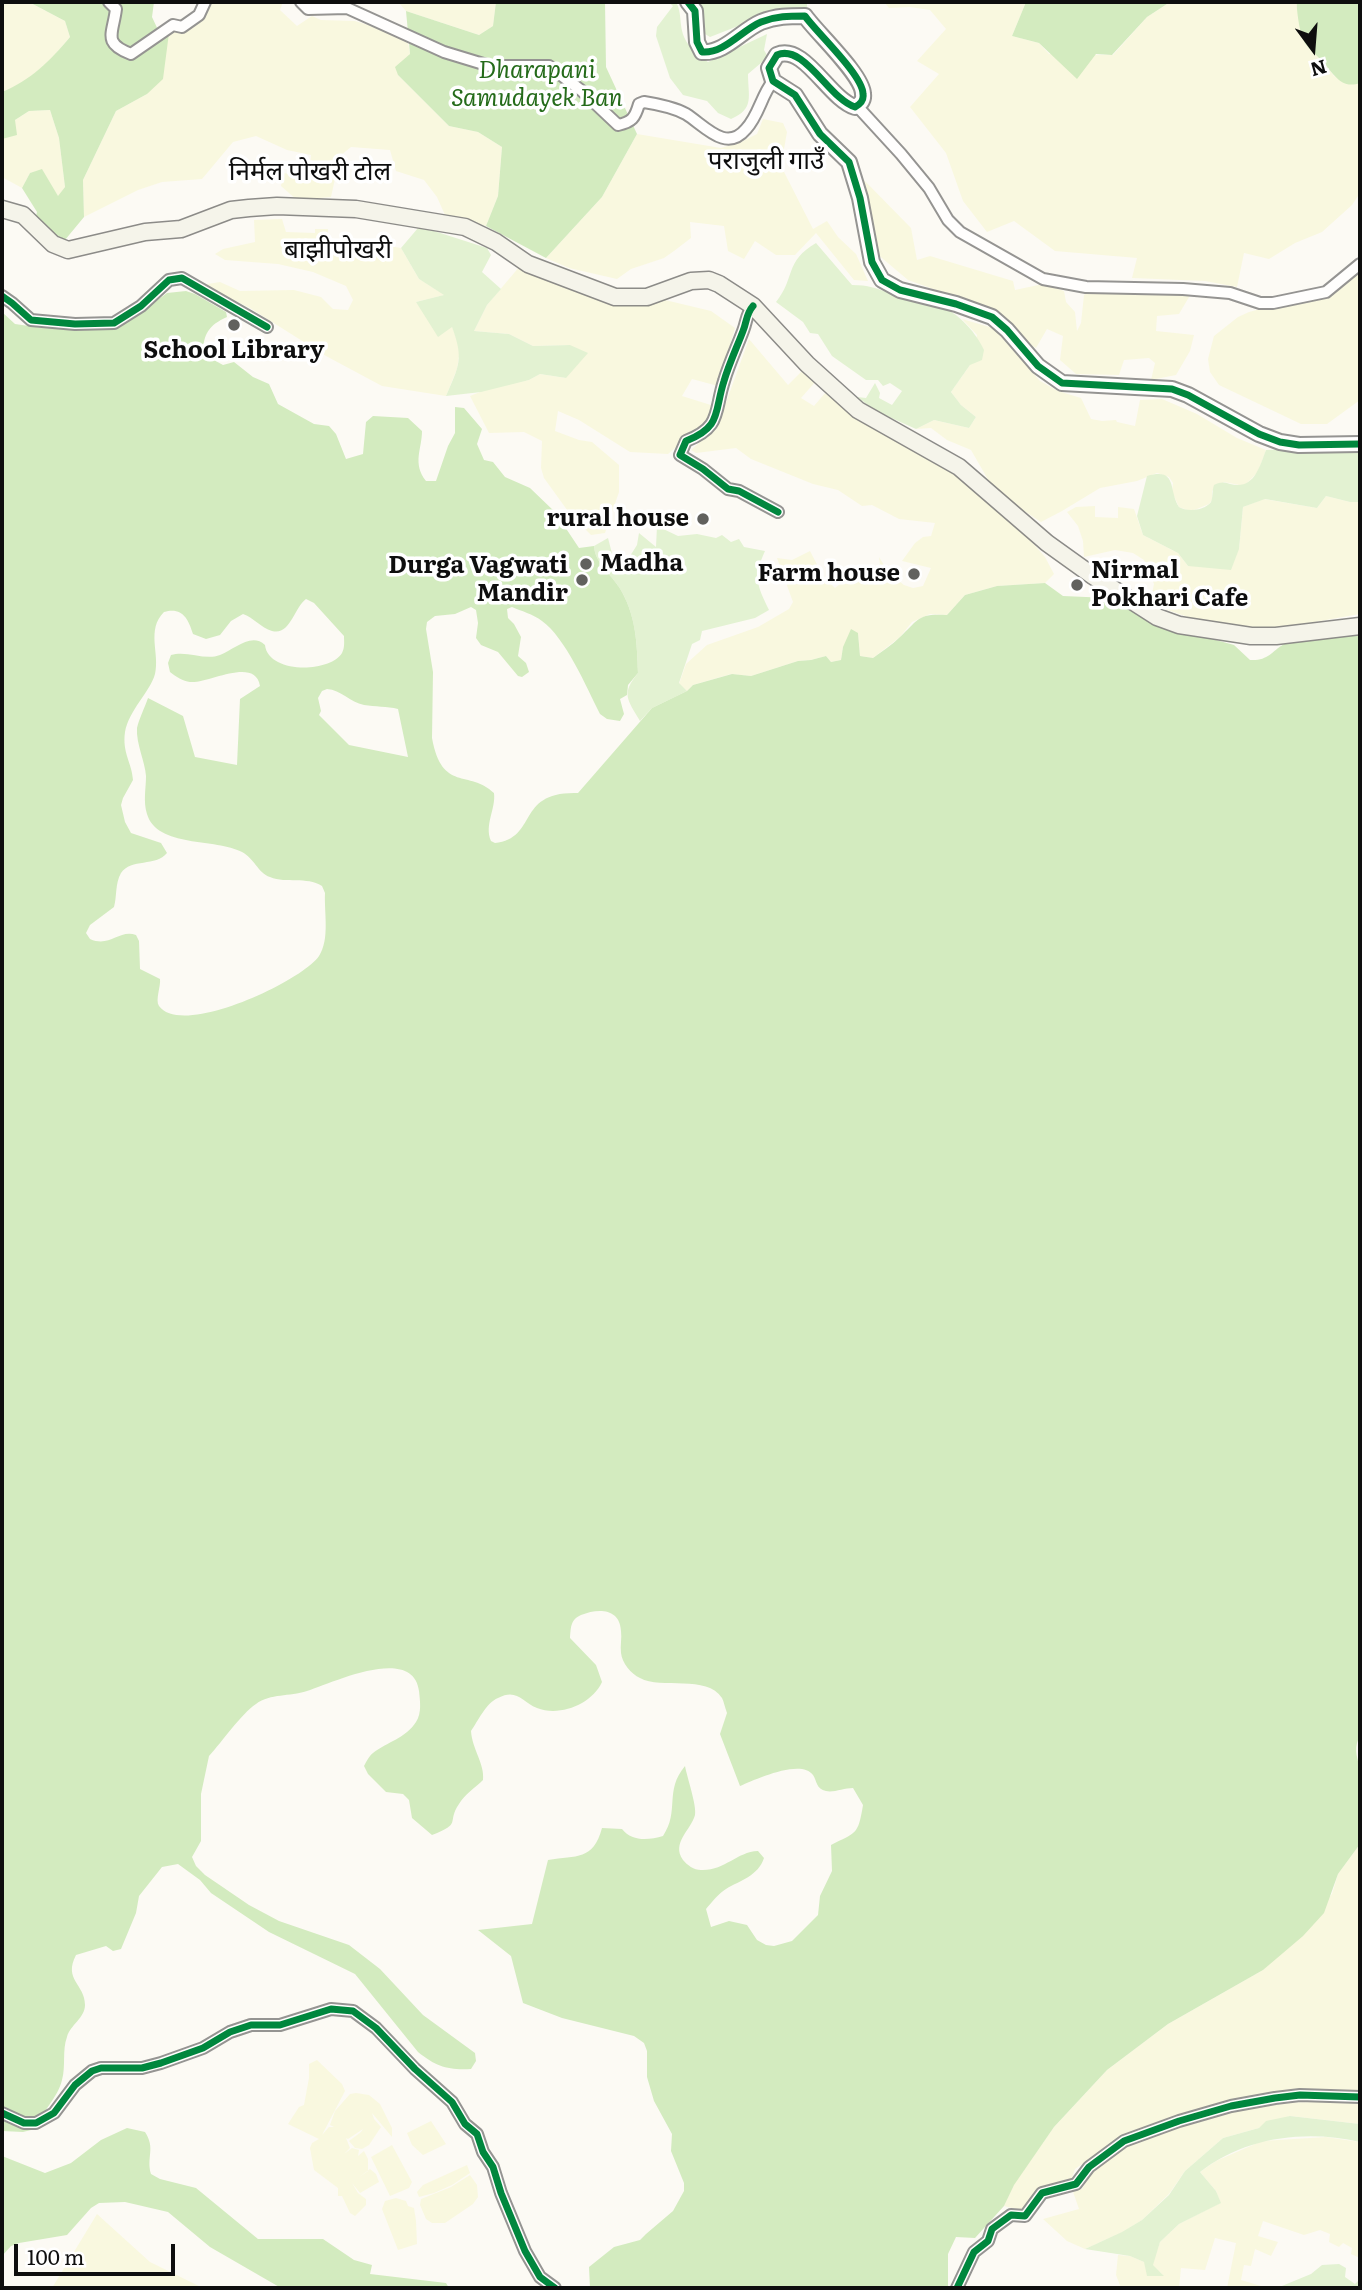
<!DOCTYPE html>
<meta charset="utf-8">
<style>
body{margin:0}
#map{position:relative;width:1362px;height:2290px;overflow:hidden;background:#fcfaf4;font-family:Literata,serif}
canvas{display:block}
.frame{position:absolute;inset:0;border:4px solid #0e0e0e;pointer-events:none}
.north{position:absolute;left:1278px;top:14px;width:70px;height:70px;-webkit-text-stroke:5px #fff;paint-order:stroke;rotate:164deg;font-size:19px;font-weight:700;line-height:28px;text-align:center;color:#0e0e0e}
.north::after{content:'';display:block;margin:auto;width:24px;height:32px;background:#0e0e0e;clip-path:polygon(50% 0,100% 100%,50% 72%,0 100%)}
.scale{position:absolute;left:14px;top:2244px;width:161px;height:32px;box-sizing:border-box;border:4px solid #0e0e0e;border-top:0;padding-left:9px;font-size:21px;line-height:24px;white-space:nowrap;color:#0e0e0e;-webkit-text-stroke:5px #fff;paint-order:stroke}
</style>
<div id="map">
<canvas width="1362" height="2290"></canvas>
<div class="frame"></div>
<div class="north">N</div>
<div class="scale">100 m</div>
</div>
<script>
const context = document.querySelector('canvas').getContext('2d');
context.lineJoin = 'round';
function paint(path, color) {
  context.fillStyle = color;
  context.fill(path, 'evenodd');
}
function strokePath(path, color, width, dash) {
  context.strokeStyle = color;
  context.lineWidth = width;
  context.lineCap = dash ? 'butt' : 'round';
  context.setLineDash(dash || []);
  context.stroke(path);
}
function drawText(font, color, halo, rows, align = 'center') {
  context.font = font + ' Literata,"Noto Sans Devanagari",serif';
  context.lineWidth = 7;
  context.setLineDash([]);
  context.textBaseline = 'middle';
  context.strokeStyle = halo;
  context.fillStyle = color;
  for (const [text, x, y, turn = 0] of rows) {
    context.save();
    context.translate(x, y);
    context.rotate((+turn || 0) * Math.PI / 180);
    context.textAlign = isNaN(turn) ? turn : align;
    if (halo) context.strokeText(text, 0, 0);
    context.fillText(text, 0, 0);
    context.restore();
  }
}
const farmland = new Path2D(`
 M2 2H29L65 21 70 37 48 63 20 85 2 92Z
 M212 2H283L280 10 297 26 312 16 321 20 355 21 391 32 408 43 410 54 398 75 449 126 478 132 502 147 498 196 486 226 445 215 437 197 424 180 396 171 390 150 351 147 340 156 331 197 297 200 281 186 283 173 309 176 311 155 287 150 256 136 233 142 202 179 162 182 138 190 84 217 83 180 116 111 147 94 169 33 193 28 208 5Z
 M398 2H496L493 26 479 35 406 11Z
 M884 2H1026L1012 36 1039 43 1049 54 1113 55 1147 17 1170 2H1297L1301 35 1307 46 1324 62 1334 76 1357 84 1360 83V193L1352 205 1322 232 1295 243 1269 259 1244 253 1237 287 1205 281 1132 278 1137 258 1055 251 1014 221 987 232 963 201 946 153 910 107 939 74 917 61 946 29 930 10 910 7 889 8Z
 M50 110 59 138 65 187 58 197 42 170 30 173 22 188 2 177V139L15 120 29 111Z
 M763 119 783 123 787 132 781 166 813 229 827 221 838 237 856 254 868 281 854 280 816 233 795 255H776L755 241 744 259 728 251 724 226 690 222 691 238 674 251 664 258 631 269 617 279 569 268 546 258 602 197 637 134 721 148 741 142 757 134Z
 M861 177 911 228 917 260 930 256 1013 281 1015 290 1043 284 1064 291 1066 302 1075 312 1077 331 1081 323 1084 295 1090 291 1192 292 1179 314 1157 316 1156 331 1194 335 1190 351 1176 375 1151 380 1155 363 1149 358 1124 360 1119 375 1076 374 1060 360 1063 336 1047 329 1036 348 1023 341 992 310 908 280 876 253Z
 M282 219 286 232 315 233V229H328L327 243 351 245 355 240 401 248 419 279 445 295 416 302 452 326 460 349 457 369 446 396 382 386 326 356 250 308 202 285 220 282 240 291 294 290 321 297 333 309 348 310 353 300 346 286 313 272 278 264 225 260 215 254 223 249 255 242 254 220Z
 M520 266 611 303 651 305 665 300 711 311 735 328 718 386 692 379 682 396 714 406 704 427 687 438 668 454 630 452 579 420 558 411 555 431 579 440 592 442 619 465V492L605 533 591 535 570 514 544 478 541 468 542 441 524 432 489 433 470 396 490 388 529 380 540 374 566 378 570 345 533 346 509 334 474 331 487 305Z
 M1360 270V400L1327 424H1301L1219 385 1210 372 1208 359 1214 336 1238 317 1249 312 1271 306 1307 303 1327 294Z
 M962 319 993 328 1040 381 1058 391 1081 398 1091 419 1102 421 1116 420 1117 422 1135 426 1140 400 1162 399 1197 414 1237 438 1266 450 1258 472 1244 486 1224 482 1212 491V500L1209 504 1197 509 1190 511 1179 507 1172 492 1173 483 1169 477 1157 473 1137 481 1100 488 1062 511 1041 522 1018 507 990 483 971 450 947 440 931 428 916 429 934 420 969 428 976 417 961 405 951 392 970 365 977 335Z
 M749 339 788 385 804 369 817 380 801 398 814 406 826 392 867 425 900 439 957 475 1025 534 1045 557 1054 574 1045 583 997 586 965 595 947 615 930 614 912 622 900 637 873 658 860 656 858 633 843 647 841 660 831 662 826 656 811 660 798 661 751 676 731 674 693 685 687 691 679 684 686 664 707 645 758 627 789 609 793 602 777 558 792 560 810 551 823 576 835 588 852 574 863 576 880 564 879 557 889 573 904 585 913 588 923 586 931 568 902 561 915 543 923 537 931 536 935 523 899 519 872 505 862 506 838 490 813 484 751 459 736 448 696 453 691 450 710 433 720 419Z
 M1326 496 1350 502H1360V614L1286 627 1220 628 1150 604 1154 584 1144 560 1133 553 1115 550 1084 557 1083 541 1078 526 1067 512 1076 507 1095 506V517L1118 518V507L1134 509 1143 535 1178 553 1188 566 1239 549 1243 507 1264 499 1317 508Z
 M1360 1844V2091L1307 2089 1260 2095 1189 2111 1123 2136 1075 2169 1071 2180 1038 2189 1024 2211 1004 2206 1013 2185 1054 2127 1107 2070 1168 2024 1263 1970 1332 1894 1338 1874Z
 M317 2060 342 2084 345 2091 322 2135 329 2127H334L330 2125 335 2111 350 2094 356 2093 369 2095 380 2104 392 2128V2137L372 2113 374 2119 381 2127 369 2145 362 2149 355 2148 349 2141 361 2132 363 2129 348 2139 346 2138 350 2148 344 2154 352 2148 359 2150 358 2156 364 2151 368 2159V2171L358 2178 370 2169 376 2174 379 2182 360 2193 352 2183 358 2193 366 2199V2205L355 2216 350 2213 342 2196H338V2188L314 2170 310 2148 312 2143 319 2139 288 2124 299 2107 304 2105 309 2078V2064Z
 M1360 2101V2124L1290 2116 1259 2128 1223 2138 1185 2171 1169 2194 1142 2220 1123 2232 1085 2249 1067 2241 1043 2219 1079 2209 1072 2189H1082L1092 2172 1117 2149 1172 2128 1219 2113 1270 2103Z
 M431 2121 446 2144 423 2155 412 2145 407 2133Z
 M1326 2137 1360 2142V2258L1351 2254 1352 2248 1343 2243 1339 2247 1329 2242 1330 2234 1320 2230 1304 2235 1263 2221 1258 2236 1278 2242 1271 2256 1255 2249 1251 2266 1244 2265 1241 2280 1261 2286 1260 2288H1227L1236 2243 1215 2238 1205 2270 1181 2268 1179 2288H1121L1116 2275 1118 2255 1130 2256 1144 2262 1163 2275 1152 2265 1160 2242 1179 2224 1220 2203 1216 2191 1200 2172 1216 2161 1262 2141Z
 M392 2145 412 2182 409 2188 390 2196 371 2157Z
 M467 2165 470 2173 452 2185 434 2193 419 2197 417 2192 423 2185Z
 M470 2175 477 2185 478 2197 473 2204 445 2223H432L426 2219 420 2205 421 2199 451 2187Z
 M396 2198 406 2201 408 2206 414 2208 416 2221 417 2244 398 2250 382 2209 385 2201Z
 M97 2214 150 2262 203 2288H52Z`);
const green = new Path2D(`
 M668 2H676C680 9 680 16 681 25 683 43 694 52 708 62L767 34 764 50 768 57 748 74C748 96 755 109 731 119L718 113 707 101 683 95 670 78 656 36 657 27 673 6Z
 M693 2H807V9L774 12 710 37 700 31Z
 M418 228 434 231 487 248 491 255 482 272 501 289 487 305 474 331 509 334 533 346 570 345 588 353 566 378 540 374 529 380 481 392 446 396C459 366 464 359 452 327L438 337 416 302 444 295 419 279 401 248Z
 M816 243 852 285C869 285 875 288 890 293 904 297 920 296 933 302 956 311 974 329 984 350L982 360 970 365 951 392 961 405 976 417 969 428 934 420 916 429 876 411 857 397 866 398 875 383 880 393 879 398 892 405 902 391 890 383 883 386 878 380H866L832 356 818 334 810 333 803 322 776 302C796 277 784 262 816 243Z
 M1332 448 1360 450V502H1350L1326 496 1317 508 1265 499 1243 507 1239 549 1231 570 1188 566 1178 553 1143 535 1137 516 1147 476C1178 467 1168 490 1179 507 1187 512 1204 511 1211 502 1213 498 1212 490 1214 485 1221 482 1223 482 1230 484 1254 490 1259 468 1266 450Z
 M657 526 678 536 697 534 716 538 722 535 731 542 739 539 744 547 765 551C753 577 757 585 769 610L755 618 702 631 700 640 692 644 679 683 687 691 652 708 640 721C627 699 621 694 638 673 637 642 636 614 619 587 610 573 595 563 594 546L608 538 615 565 625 564 637 545 639 533 656 547Z
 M1290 2116 1360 2124V2142C1306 2129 1244 2137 1200 2172L1216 2191 1221 2203 1179 2224 1160 2242 1153 2265 1164 2276H1147L1144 2262 1130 2256 1085 2249 1122 2232 1142 2220 1169 2195 1185 2171 1223 2138 1259 2128 1266 2121Z
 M1339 2264 1346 2268 1345 2277 1355 2284 1360 2279V2288H1277L1311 2274 1322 2265Z`);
const forest = new Path2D(`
 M29 2H154L152 17 159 32 169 33 163 79 147 94 116 111 83 180 84 217 60 246 35 220 37 212 22 188 30 173 42 169 58 196 65 187 59 138 50 110 29 111 15 120 17 135 2 139V92C31 80 50 61 70 37L65 21Z
 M496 2H605L606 67 637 134 602 197 546 258 486 226 498 196 502 147 478 132 449 126 398 75 395 67 410 54 406 11 479 35 493 26Z
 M1026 2H1170L1147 17 1112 55 1096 54 1077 79 1039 43 1012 36Z
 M1297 2H1316L1323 4 1329 2H1360V83C1340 90 1333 72 1321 60 1315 53 1306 48 1303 39 1300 33 1296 8 1297 2Z
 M186 291 195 294 226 312 227 317C209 325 203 334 203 354L223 365 234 362 253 377 269 384 278 404 314 424 329 426 336 434 346 459 363 454 366 422 373 416 408 418 422 431C422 449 412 463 426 481H436L448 446 455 433V407L464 408 482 429 477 444 484 460 493 462 505 477 530 488 555 512 579 548 594 546C595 563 610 573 619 587 636 614 637 642 638 673L628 685 627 695 620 699 624 714 620 721 607 719 600 714C587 688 565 637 542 621 533 614 521 611 512 607L507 609 508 618 514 624 521 637 518 656 526 663 529 672 522 677 518 676 498 652 481 645 476 638 478 623 476 610 471 607 455 614 435 616 427 622 426 629 433 672 432 738C442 793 469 769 494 793 496 809 484 825 491 841L495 843C539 838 515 791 578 793L652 708 687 691 693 685 732 674 751 676 798 661 811 660 826 656 831 662 841 660 843 647 851 629 858 633 860 656 873 658C882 651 892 645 900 637 919 619 918 613 947 615L965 595 997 586 1045 583 1063 596 1109 598 1154 623 1234 645 1250 660C1268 661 1271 652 1284 644 1300 633 1340 633 1360 631V1736C1354 1746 1356 1756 1360 1767V1844L1338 1874 1324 1913 1303 1936 1263 1970 1168 2024 1107 2070 1054 2127 1014 2185 1004 2206 975 2238 956 2237 948 2254V2288H590L589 2267 614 2247 640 2240 646 2234 673 2211 684 2191V2183L671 2151 672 2134 654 2101 647 2077V2051L644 2043 634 2036 562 2018 523 2003 511 1956 478 1930 532 1924 548 1860C577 1855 593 1861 602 1828L622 1829C632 1842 649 1840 663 1836 680 1811 664 1791 685 1766 687 1777 697 1806 695 1815 691 1830 671 1843 683 1860 687 1865 694 1870 701 1870 725 1871 736 1852 758 1851L764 1858C758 1876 741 1880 726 1889 718 1894 712 1902 706 1909L711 1927 729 1921 747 1925 757 1940 766 1945 774 1946 792 1941 818 1915 820 1896 832 1871 831 1845C856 1832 858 1836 863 1805L853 1788C844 1788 833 1793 826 1791 816 1789 817 1781 813 1775 801 1758 754 1780 740 1786L720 1734 727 1713C725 1708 724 1702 722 1698 707 1674 661 1690 640 1678 631 1674 622 1663 621 1653 620 1646 622 1638 621 1631 620 1608 598 1608 581 1615 570 1620 571 1628 570 1638L596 1665 602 1682C592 1704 560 1717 537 1708 522 1702 517 1688 498 1698 486 1703 478 1721 471 1731 472 1749 485 1764 483 1780 476 1787 464 1795 459 1804 446 1823 463 1823 432 1835L412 1818 409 1800 403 1794 386 1792 368 1774 364 1766C366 1762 369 1756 373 1753 387 1742 406 1738 416 1722 422 1713 420 1701 419 1691 413 1644 332 1683 307 1691 289 1697 271 1693 256 1704 241 1714 222 1742 209 1756L201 1794V1841L192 1857 196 1866 205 1875 249 1905 279 1921 349 1945 380 1969 423 2015 475 2053 476 2061 471 2069C447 2070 437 2067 418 2052L355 1974 269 1932 211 1893 200 1880 178 1864 162 1867 139 1896 136 1913 121 1949 113 1951 106 1946 76 1955C63 1980 85 1984 85 2005 85 2018 70 2025 67 2037 62 2050 66 2066 62 2080 58 2097 41 2115 31 2130L23 2132 2 2131V312L15 324 43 328 112 326 137 315 167 293ZM306 599 314 603 344 636C344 642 345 647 342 653 330 673 268 674 265 645 251 632 234 650 220 655 205 661 187 650 171 655L168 663 170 672C176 677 183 681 190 682 208 684 255 656 260 686L240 699 237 765 195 757 183 716 148 698C145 707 139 719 137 728 136 744 145 761 146 776 146 789 143 801 147 814 157 848 216 838 242 852 254 858 258 873 270 877 287 884 306 876 322 886L325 893C324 913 330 939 319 956 302 981 182 1038 159 1006 155 1000 161 986 160 979L140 969 139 941 136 935C119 929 110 948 90 939L86 933 90 925 114 907C117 897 115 883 121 873 131 858 156 867 167 853L161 843 131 833 125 822 121 805 123 798 133 780C132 763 122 753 125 732 129 710 150 692 155 674 160 653 146 630 164 612 182 607 188 618 193 634L206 639 220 635 231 621 243 614C253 617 261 628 272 631 290 636 294 608 306 599ZM327 689C341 690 350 702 364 705 375 707 387 706 398 709L408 757 349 745 319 715 321 711 318 698 322 691Z
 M127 2128 145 2132C156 2149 146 2157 151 2174L160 2179 196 2188 258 2239H323L354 2260 372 2265 370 2274 446 2283 449 2288H281L210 2247 168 2212 125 2202 99 2203 91 2208 67 2235 19 2243 11 2246 2 2256V2156L45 2173 71 2163 101 2140Z`);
const minor = new Path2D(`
 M109 2 116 9C113 34 102 43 131 54L173 25 182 27 199 15 205 2
 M301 2 308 9 347 8 444 52 490 66H549L582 91 618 125C632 122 635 118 639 104L644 102C657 104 675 108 686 114 705 126 726 153 746 129 759 115 761 96 773 81
 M857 106 901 154 929 188 948 220 960 232 1043 279 1086 287 1183 289 1230 293 1260 303H1273L1326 292 1360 264
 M2 296 12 303 31 320 75 324 114 323 141 306 169 280 182 278 267 327
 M753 306C746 314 747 321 743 331 737 347 729 364 724 381 714 412 722 427 686 441L680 455 703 469 728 489 739 491 778 512
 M2 2113 24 2123H36L54 2113 75 2085 92 2071 101 2068H142L161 2063 203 2048 230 2032 251 2025H280L331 2009 353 2011 376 2028 415 2069 452 2102 465 2124 477 2134 483 2152 493 2167 501 2193 525 2251 540 2277 555 2288
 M957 2288 974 2252 988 2241 992 2229 1011 2215 1025 2216 1042 2193 1076 2184 1089 2167 1124 2141 1179 2121 1231 2106 1275 2098 1300 2095 1360 2097`);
const tertiary = new Path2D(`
 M688 2 695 11 697 42 702 52C724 54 742 30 761 22 776 16 789 16 805 16 815 31 863 75 863 94 864 101 860 104 855 107 829 99 804 43 777 55L769 68 773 81 795 95 820 134 849 162 860 198 872 262 882 280 900 290 956 304 992 317 1007 330 1038 366 1062 383 1172 389 1188 395 1259 434 1280 442 1299 445 1360 444`);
const secondary = new Path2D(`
 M2 209 23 215 53 244 68 250 145 232 181 229 231 210 249 208 277 206 356 209 465 227 496 242 528 264 615 297H647L691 281 709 280 719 284 753 306 807 364 858 410 959 467 1047 543 1093 576 1157 617 1179 625 1251 636H1276L1360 626`);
const cycleway = new Path2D(`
 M688 2 695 11 697 42 702 52C724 54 742 30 761 22 776 16 789 16 805 16 815 31 863 75 863 94 864 101 860 104 855 107 829 99 804 43 777 55L769 68 773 81 795 95 820 134 849 162 860 198 872 262 882 280 900 290 956 304 992 317 1007 330 1038 366 1062 383 1172 389 1188 395 1259 434 1280 442 1299 445 1360 444
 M2 296 12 303 31 320 75 324 114 323 141 306 169 280 182 278 267 327
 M753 306C746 314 747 321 743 331 737 347 729 364 724 381 714 412 722 427 686 441L680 455 703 469 728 489 739 491 778 512
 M2 2113 24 2123H36L54 2113 75 2085 92 2071 101 2068H142L161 2063 203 2048 230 2032 251 2025H280L331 2009 353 2011 376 2028 415 2069 452 2102 465 2124 477 2134 483 2152 493 2167 501 2193 525 2251 540 2277 555 2288
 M957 2288 974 2252 988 2241 992 2229 1011 2215 1025 2216 1042 2193 1076 2184 1089 2167 1124 2141 1179 2121 1231 2106 1275 2098 1300 2095 1360 2097`);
const markers = [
 [234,325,7,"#61615e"],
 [703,519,7,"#61615e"],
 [586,564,7,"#61615e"],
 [914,574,7,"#61615e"],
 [582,580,7,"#61615e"],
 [1077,585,7,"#61615e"]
];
const parkNames = [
 ["Dharapani",537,71],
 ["Samudayek Ban",537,99]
];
const poiNames = [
 ["School Library",234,351,"center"],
 ["rural house",689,519],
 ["Madha",600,564,"left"],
 ["Durga Vagwati",568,566],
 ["Mandir",568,594],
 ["Nirmal",1091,571,"left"],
 ["Pokhari Cafe",1091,599,"left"],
 ["Farm house",900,574]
];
const neighbourhoodNames = [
 ["पराजुली गाउँ",766,161],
 ["निर्मल पोखरी टोल",310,172],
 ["बाझीपोखरी",338,250]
];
paint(farmland, '#f9f8df');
paint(green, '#e3f2d2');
paint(forest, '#d3ebbf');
strokePath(minor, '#959492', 14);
strokePath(tertiary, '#959492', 18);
strokePath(secondary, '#8c8b88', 19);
strokePath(minor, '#fffefd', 10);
strokePath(tertiary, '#fffefd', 14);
strokePath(secondary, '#f5f4ea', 16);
strokePath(cycleway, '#00873e', 7);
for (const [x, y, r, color] of markers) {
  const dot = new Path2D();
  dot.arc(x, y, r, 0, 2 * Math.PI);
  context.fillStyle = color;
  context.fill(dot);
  strokePath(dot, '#fff', 2.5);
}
drawText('italic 24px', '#256b1a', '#fff', parkNames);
drawText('bold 24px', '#0e0e0e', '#fff', poiNames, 'right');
drawText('26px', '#0e0e0e', '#fff', neighbourhoodNames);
</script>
